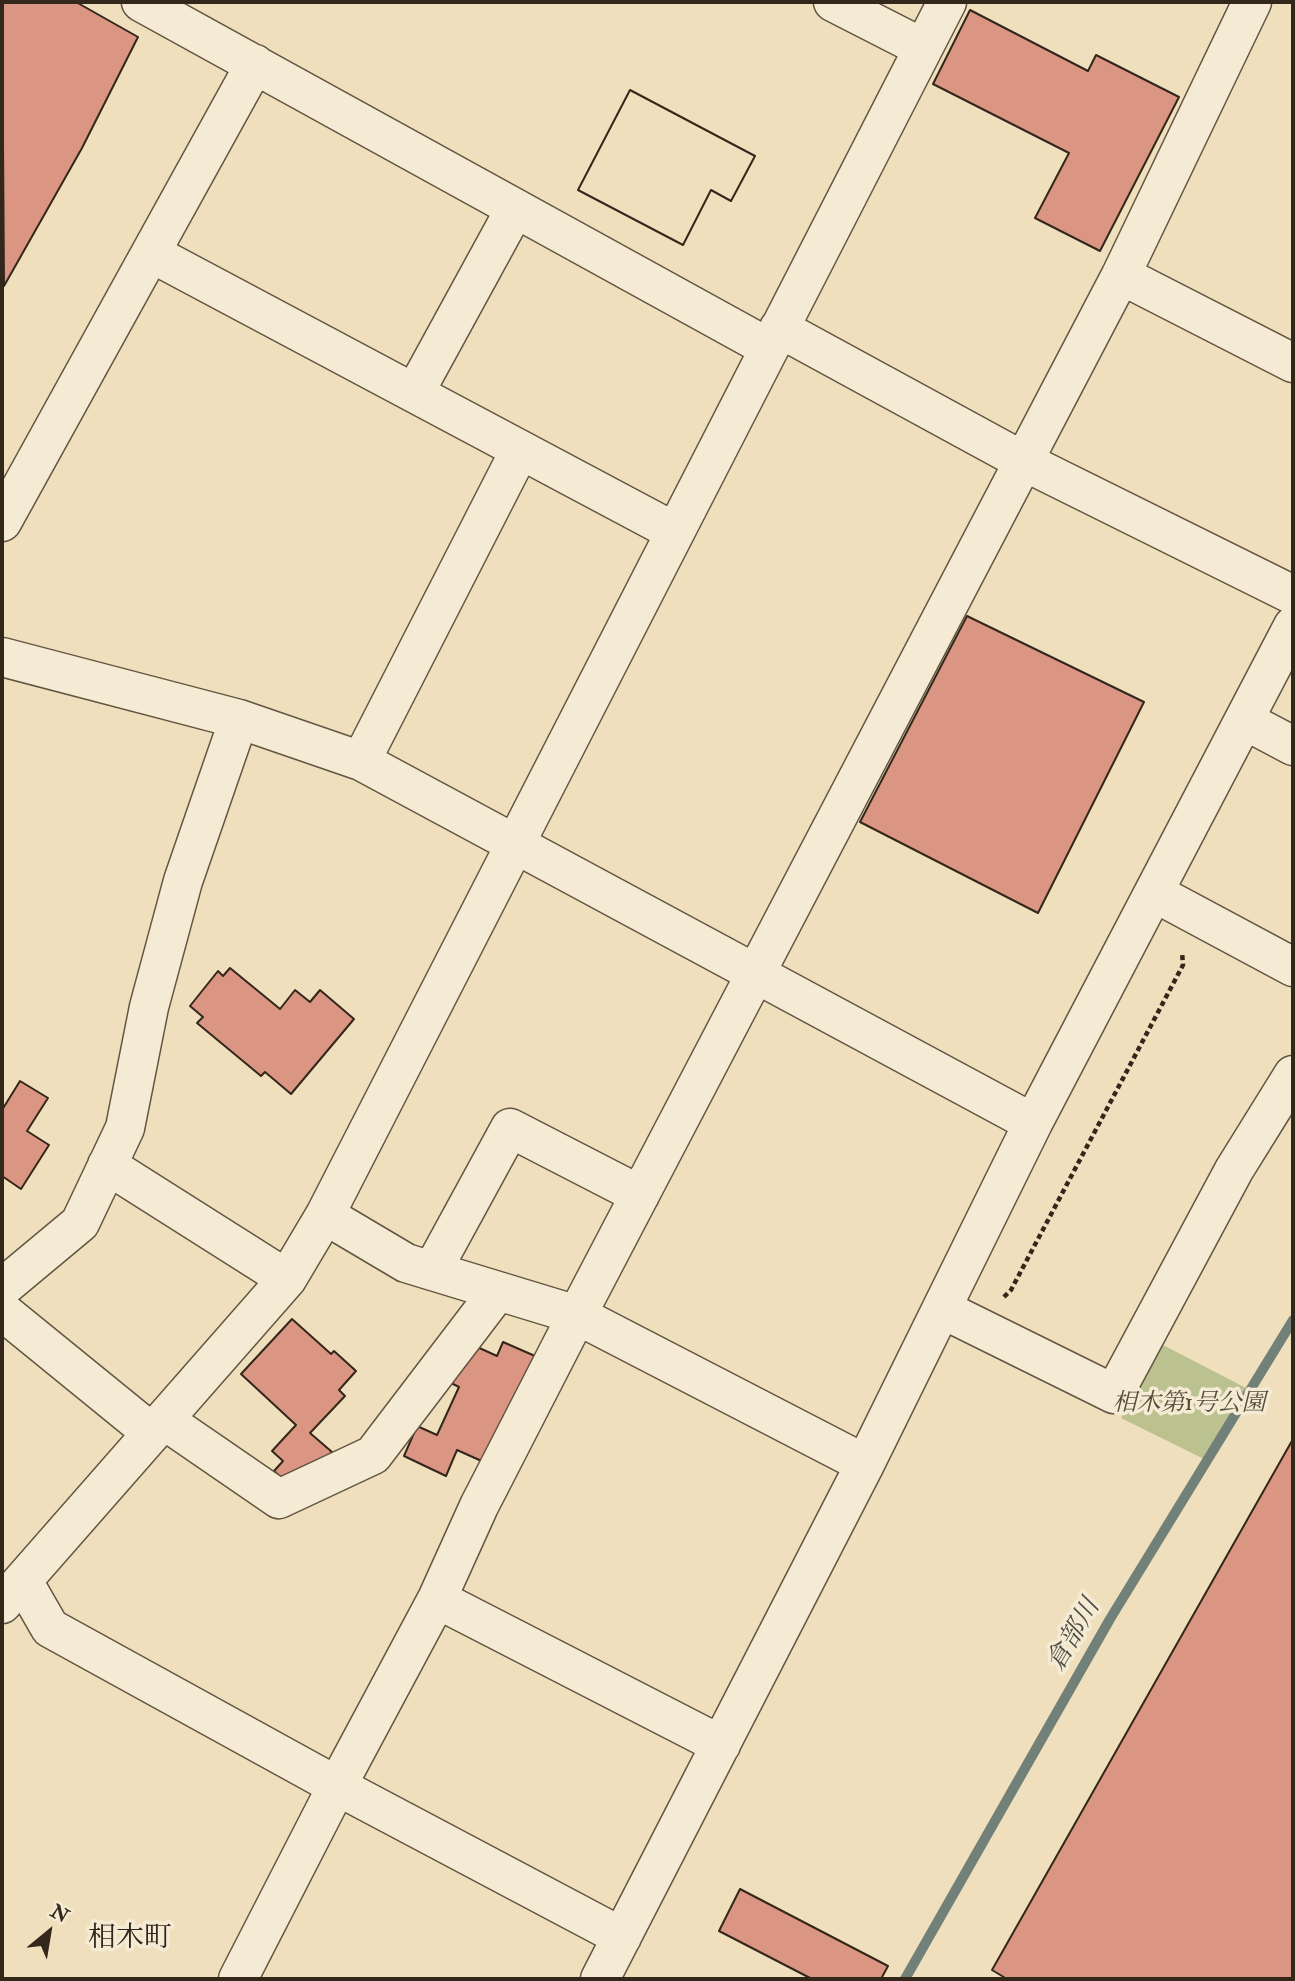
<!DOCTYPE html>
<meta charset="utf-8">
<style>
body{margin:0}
#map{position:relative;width:1295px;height:1981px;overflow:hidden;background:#f0dfbc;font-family:"IM FELL Double Pica",serif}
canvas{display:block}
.frame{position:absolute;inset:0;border:4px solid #32271a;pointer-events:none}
.north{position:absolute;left:14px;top:1897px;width:70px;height:70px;-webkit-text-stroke:5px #f5ead3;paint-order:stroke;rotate:30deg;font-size:19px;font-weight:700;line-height:28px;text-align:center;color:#32271a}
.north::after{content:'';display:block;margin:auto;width:24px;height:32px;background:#32271a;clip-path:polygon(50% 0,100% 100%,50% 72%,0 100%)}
</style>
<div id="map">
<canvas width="1295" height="1981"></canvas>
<div class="frame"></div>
<div class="north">N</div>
</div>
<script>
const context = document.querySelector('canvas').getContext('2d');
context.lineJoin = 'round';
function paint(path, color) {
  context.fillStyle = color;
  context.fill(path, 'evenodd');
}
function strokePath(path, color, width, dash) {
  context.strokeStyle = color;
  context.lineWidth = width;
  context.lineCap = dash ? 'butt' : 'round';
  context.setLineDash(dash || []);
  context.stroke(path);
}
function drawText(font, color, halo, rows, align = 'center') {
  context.font = font + ' "IM FELL Double Pica","Noto Serif JP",serif';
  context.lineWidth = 7;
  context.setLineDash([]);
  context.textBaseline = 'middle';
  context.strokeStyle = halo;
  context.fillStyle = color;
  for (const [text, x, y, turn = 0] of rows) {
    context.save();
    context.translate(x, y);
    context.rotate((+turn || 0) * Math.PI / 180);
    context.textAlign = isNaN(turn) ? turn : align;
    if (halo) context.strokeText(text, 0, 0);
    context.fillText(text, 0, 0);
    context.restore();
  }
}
const green = new Path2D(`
 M1159 1343 1248 1389 1204 1459 1121 1418Z`);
const stream = new Path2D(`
 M905 1979 1110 1619 1293 1320`);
const building = new Path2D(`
 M2 2H76L138 37 82 148 4 286Z
 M970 10 1088 71 1096 55 1179 97 1100 251 1035 218 1069 153 933 84Z
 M630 90 755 156 731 201 711 190 683 245 578 190Z
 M630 90 755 156 731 201 711 190 683 245 578 190Z
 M967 616 1144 702 1038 913 860 822Z
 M230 968 280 1009 295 990 310 1002 320 990 354 1019 291 1094 265 1072 261 1076 197 1023 203 1017 190 1006 218 971 223 976Z
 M20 1081 48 1098 27 1131 49 1145 21 1189 2 1176V1110Z
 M292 1319 331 1354 334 1351 356 1371 339 1390 345 1396 310 1433 332 1452 305 1481 291 1487 274 1471 283 1461 272 1451 296 1425 241 1374Z
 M503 1342 535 1356 486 1463 457 1450 446 1476 404 1456 417 1426 437 1435 459 1387 451 1383 475 1346 497 1356Z
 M1293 1439V1979H1007L992 1970Z
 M740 1889 888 1966 881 1979H812L719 1931Z`);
const path = new Path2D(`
 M1004 1297 1011 1290 1183 965 1182 952`);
const minor = new Path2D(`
 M141 2 769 348
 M833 2 923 48
 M151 253 675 532
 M1121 275 1252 2
 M779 328 1023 461 1293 595
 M415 392 515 209
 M2 522 255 64
 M2 657 239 719 361 761 1033 1123
 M1244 720 1293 746
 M361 761 520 450
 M1155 893 1293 967
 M107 1165 287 1279
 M325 1215 947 2
 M432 1271 510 1128 640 1195
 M2 1288 80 1223 125 1128 149 1007 183 881 239 719
 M942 1309 1114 1394 1234 1170 1293 1075
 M2 1311 152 1433
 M164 1420 279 1499 373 1455 498 1291
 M23 1581 50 1628 337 1786 238 1979
 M437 1599 721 1745
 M2 1604 287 1279 325 1215 406 1263 577 1315 865 1464
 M622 1937 337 1786 437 1599 479 1506 577 1315 1121 275 1293 363
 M600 1979 865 1464 1033 1123 1293 626`);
const parkNames = [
 ["相木第1号公園",1189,1405]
];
const waterNames = [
 ["倉部川",1075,1636,-60]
];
const quarterNames = [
 ["相木町",130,1940]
];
paint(green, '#bbc18f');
strokePath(stream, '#718078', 10);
paint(building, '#da9583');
strokePath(building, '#32271a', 2);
strokePath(minor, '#625542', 41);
strokePath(path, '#32271a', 4.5, [5, 3.5]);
strokePath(minor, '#f5ead3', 38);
drawText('italic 24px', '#544e37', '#f5ead3', parkNames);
drawText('italic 26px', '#4c4c41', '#f5ead3', waterNames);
drawText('28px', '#32271a', '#f5ead3', quarterNames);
</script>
